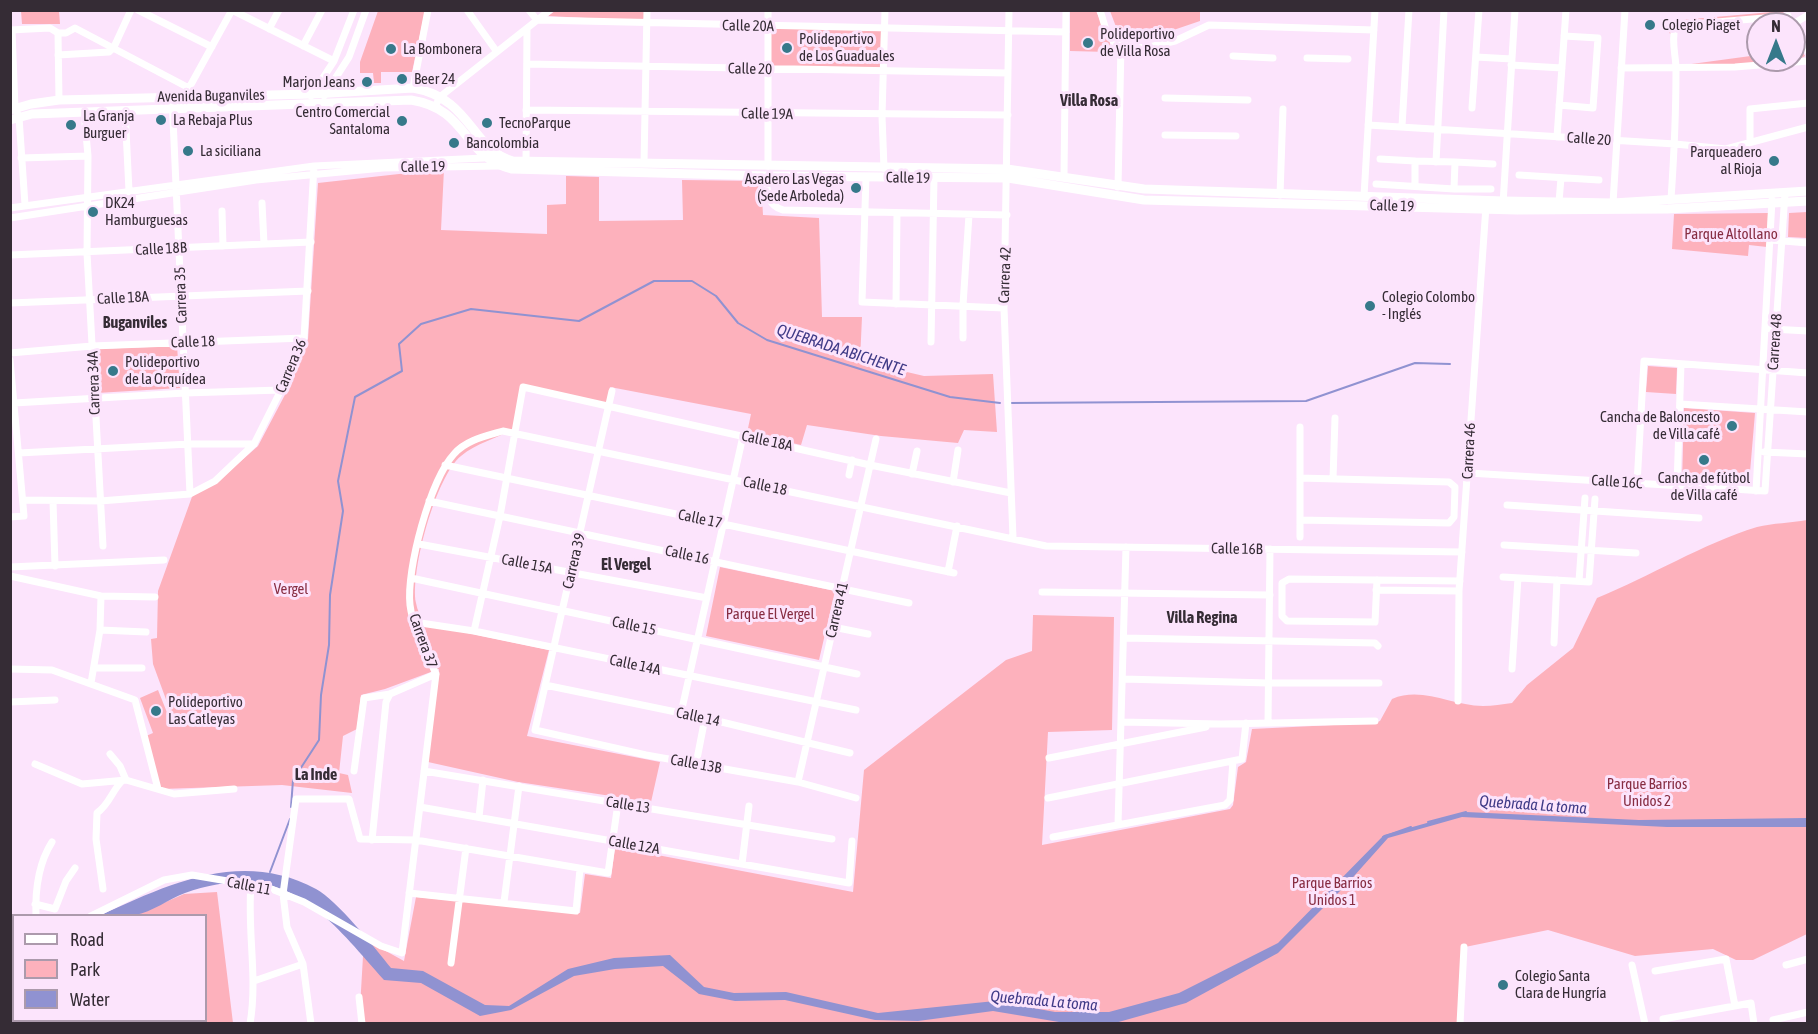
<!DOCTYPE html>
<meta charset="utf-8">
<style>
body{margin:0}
#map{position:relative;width:1818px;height:1034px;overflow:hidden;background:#fce4fc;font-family:"Asap Condensed",sans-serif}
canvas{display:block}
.frame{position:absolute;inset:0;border:12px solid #352c35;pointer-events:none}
.legend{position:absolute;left:12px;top:914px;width:195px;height:108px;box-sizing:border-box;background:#fce4fc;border:2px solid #ac9aac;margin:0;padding:8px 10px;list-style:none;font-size:18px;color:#352c35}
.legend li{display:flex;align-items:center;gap:12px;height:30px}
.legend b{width:30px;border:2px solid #ac9aac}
.north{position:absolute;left:1746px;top:12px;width:60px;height:60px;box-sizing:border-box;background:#fce4fc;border:2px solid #ac9aac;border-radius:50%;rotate:0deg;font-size:16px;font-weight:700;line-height:24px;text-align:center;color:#352c35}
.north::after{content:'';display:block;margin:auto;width:21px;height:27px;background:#36798a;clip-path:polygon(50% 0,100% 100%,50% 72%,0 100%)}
</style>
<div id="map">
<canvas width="1818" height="1034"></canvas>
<div class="frame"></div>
<ul class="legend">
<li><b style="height:8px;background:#fff"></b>Road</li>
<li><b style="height:16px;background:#fdb1bc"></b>Park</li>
<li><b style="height:16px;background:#9092d1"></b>Water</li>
</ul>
<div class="north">N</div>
</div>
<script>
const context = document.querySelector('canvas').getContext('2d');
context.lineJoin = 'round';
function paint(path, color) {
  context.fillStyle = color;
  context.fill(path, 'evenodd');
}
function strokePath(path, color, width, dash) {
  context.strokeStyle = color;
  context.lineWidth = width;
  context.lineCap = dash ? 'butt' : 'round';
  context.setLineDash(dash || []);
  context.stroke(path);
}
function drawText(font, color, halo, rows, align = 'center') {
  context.font = font + ' "Asap Condensed",sans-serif';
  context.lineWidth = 6;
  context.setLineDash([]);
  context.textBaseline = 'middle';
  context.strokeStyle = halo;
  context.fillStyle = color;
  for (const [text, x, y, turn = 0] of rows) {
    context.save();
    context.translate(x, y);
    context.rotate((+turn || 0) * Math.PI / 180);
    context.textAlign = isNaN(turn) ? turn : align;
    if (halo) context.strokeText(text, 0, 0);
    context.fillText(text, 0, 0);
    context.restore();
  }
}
const green = new Path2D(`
 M21 11H59L60 24H22Z
 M378 11H425L412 72H381V83H374L373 73H360V62Z
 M555 11H644V21L548 16Z
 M1070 11H1096L1110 42 1109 52 1070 51Z
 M1110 11H1200V21L1147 39 1118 32Z
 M1783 11 1784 14 1676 24 1672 34 1669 33 1670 21Z
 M770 27 881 31 880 69H770Z
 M1794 37 1805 56 1798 60 1737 66 1684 65 1758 55V60H1794Z
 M444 169 441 230 547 234V205L566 204V176L599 177V221L683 220 682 180 761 181 763 215 819 218 822 317H862L860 361 924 376 993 374 997 432 964 430 958 443 881 436 807 425 801 445 747 433 751 414 610 387 607 404 523 386 514 428C497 439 476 443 461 456 436 476 410 571 416 603 417 610 421 617 424 624L549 650 527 736 660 762 651 802 518 782 428 762 439 669 385 689 361 695 357 729 343 736 339 773 348 775 352 793 282 785 161 789 146 736 153 733 140 698 158 690 172 725 175 724 153 664 151 639 157 638 158 591 193 494 215 484 258 446 288 389 308 339 318 183Z
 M1807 212V238L1788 237 1789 213Z
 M1768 213 1767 247 1749 245 1748 256 1672 249 1674 214Z
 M177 346 180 388 97 393 95 349Z
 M1648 366 1677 368 1676 394 1646 392Z
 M1684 408 1755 413 1749 484 1682 482Z
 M1807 520V934L1753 960H1736L1713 949 1635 956 1548 930 1465 947 1457 1024H366L360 1008 364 939 404 961 416 897 580 913 585 874 611 878 615 847 853 892 864 770 1006 660 1032 651 1033 615 1114 617 1112 730 1048 732 1042 845 1230 809 1233 805 1238 767 1246 762 1252 729 1374 723 1380 721 1392 699C1423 686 1451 706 1483 706 1493 706 1502 704 1512 703L1527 685 1573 648 1597 598C1651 576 1702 544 1757 527 1773 523 1791 523 1807 520Z
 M720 567 835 591 819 660 706 636Z
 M217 892 233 1023 23 1024 22 1021 206 1020V916L136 915 184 894Z`);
const water = new Path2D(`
 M1466 812 1639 820 1807 818V827H1667L1462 817 1388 838 1346 885 1278 953 1186 1003 1115 1023 1059 1022 993 1011 918 1021 875 1020 785 1000 735 1001 699 994 663 966 615 969 574 976 511 1010 480 1016 421 983 384 980C324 912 285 858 185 893 169 899 152 912 135 915 124 918 110 915 99 916 169 884 241 849 316 889 337 900 375 948 391 968L423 971 485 1005 509 1006 568 969 614 958 670 955 704 987 734 993 786 992 878 1013 995 1001 1055 1012H1109L1179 993 1278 943 1384 835Z`);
const stream = new Path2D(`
 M1010 403 1306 401 1415 363 1450 364
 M291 807 293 780 319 740 321 695 329 645 330 595 343 511 338 481 355 397 402 371 399 344 421 324 471 309 579 321 654 281H692L716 296 738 323 767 340 950 397 1000 403
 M1428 822 1466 812
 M1383 837 1411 827
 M270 872 290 819`);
const minor = new Path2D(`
 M138 10 212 47
 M232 10 334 61
 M467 10 497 52
 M529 10 537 20 1066 32
 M1009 10 1004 308 1013 538
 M1100 10 1106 30 1113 41 1121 45 1145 48 1175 41 1209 25 1374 30
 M1793 24 1808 15
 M1794 26 1808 51
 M269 29 279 10
 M10 30 50 28 58 33
 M12 30 15 108 19 117 25 205
 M58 33H66L75 28 189 88
 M58 33 59 100
 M303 46 322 10
 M58 55 109 52 114 47 131 10
 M1233 56 1273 58
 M1476 57 1512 59
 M1307 58 1348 59
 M527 64 1008 73
 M1511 65 1562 68
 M1621 68 1735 67 1808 61
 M413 88 428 10
 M311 96 334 61 354 10
 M324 96 349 57 366 10
 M172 97 190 494
 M1165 98 1248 100
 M1559 105 1593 108 1598 38 1564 36
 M435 106 441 96 550 10
 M189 107V88L232 10
 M1472 108 1479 10
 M125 110 129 191
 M526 110 1008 115
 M84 112 88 156 87 253 103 546
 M1368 125 1675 144 1726 149 1808 127
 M1402 126 1409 10
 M1165 135 1236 136
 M1557 137 1566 10
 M1750 141V109L1808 103
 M21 158 88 156
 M1380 159 1415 161
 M526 162 527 29
 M1436 162 1444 10
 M1455 162 1493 164
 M644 163 647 10
 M768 166V10
 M884 168 882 116 885 10
 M1519 175 1599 180
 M766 176C767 191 767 206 783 210L1007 215
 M1064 176 1066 10
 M866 177 862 302 1004 308
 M1376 184 1454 189 1455 162 1415 161V186
 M1118 187 1121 45
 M1454 189H1491
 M1280 195 1283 109
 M1364 196 1375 10
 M1671 199C1674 156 1676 113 1676 69 1676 56 1671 41 1675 28L1681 25 1788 16
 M1559 202 1561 178
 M262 203 264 244
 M1613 203 1625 10
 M1503 204 1515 10
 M10 208 314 166 484 158
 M222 211 223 246
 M10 218 256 180 383 168 499 166
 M1771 240 1808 243
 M10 255 311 242
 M10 303 308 291
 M896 304 897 214
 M1771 329 1808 331
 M963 338V305L969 215
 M931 342 934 178
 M10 353 92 346 304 338
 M10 360 24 516 10 517
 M612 391 535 730 646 755 798 782 856 798
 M14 403 185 393 281 390
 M1680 404 1808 412
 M1764 452 1808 454
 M19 453 189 444H254
 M445 465 954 573
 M1469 473 1765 491 1785 193
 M912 474 917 451
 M849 475 852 460
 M1333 479 1335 418
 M953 482 958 450
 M1637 484 1644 361 1808 373
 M1677 486 1681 364
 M1756 491 1772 200
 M24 500 100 501 190 494 215 481 254 444 281 390 304 338 314 166
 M53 501 55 566
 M429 501 909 603
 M1507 505 1699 518
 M1300 520 1449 523 1454 517 1455 487 1449 482 1300 478
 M1300 537V427
 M419 544 707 598
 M1504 545 1636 553
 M10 567 164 560
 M948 572 957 526
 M10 576 101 596 155 597
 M1503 577 1589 582 1595 499
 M411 578 857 674
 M1377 580 1375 622 1287 621 1282 616V583L1289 579 1460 581
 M1579 581 1585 498
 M1376 590 1459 591
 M1042 592 1270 595
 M414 622 474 631 856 710
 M833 627 868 634
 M100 630 146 632
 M474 631 500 516 523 387 870 465 1011 493
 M1124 638 1375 643 1378 646
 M1554 643 1557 580
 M94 668H142
 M10 669 52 670 135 700 158 789
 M1512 669 1518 578
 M436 674C426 652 413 629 410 605 406 570 430 480 454 454 466 440 486 436 503 431L1046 546 1462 552
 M1124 679 1268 683H1379
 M91 683 100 630 101 596
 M545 685 705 718 850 753
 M1458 701 1459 591 1486 206
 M10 702 55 700
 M681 713 743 436
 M1121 722 1220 724 1375 721
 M1268 723 1270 549
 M110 754 120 766 126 780
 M1049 758 1206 727
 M35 764 82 784 126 780 174 794 234 789
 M696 764 705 718
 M354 771 364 698 390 694 436 674
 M424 771 832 839
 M798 782 876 439
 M1048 798 1242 759 1246 723
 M420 807 849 883 852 841
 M479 817 483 780
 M1118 824 1126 547
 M1053 837 1225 805 1230 800 1233 761
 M372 840 386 702 390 694
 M742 864 749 806
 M103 889 96 839 97 813C110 804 112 790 123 780
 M409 893 576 911 580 869
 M504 902 519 786
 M35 904 55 909 66 881 75 868
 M36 916C35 890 38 864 52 842
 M91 916 164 880 192 875 269 888 304 902 381 946 402 953 436 674
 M451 963 466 848
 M1632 965 1645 1024
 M1786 965 1808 959
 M1655 971 1726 959 1735 1006
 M10 979 14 976
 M254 981 303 964
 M359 997 362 1024
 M1663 1019 1751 1003 1754 1024
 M1773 1020 1808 1012
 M250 1024C258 977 247 931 251 884
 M311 1024 303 964 287 927 283 894 296 799H349L360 839 416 840 608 873 618 803
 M1460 1024 1464 947`);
const secondary = new Path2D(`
 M10 110 31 104 59 100 313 94 413 88C472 98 471 150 513 161L1007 169 1144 189 1503 201 1613 203 1808 191
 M10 120 32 114 411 100C469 109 462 157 512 169L766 176 1008 178 1144 200 1517 210 1668 209 1808 201`);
const markers = [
 [1650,25,6,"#36798a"],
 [1088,43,6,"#36798a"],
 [787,48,6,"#36798a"],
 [391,49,6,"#36798a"],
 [402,79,6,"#36798a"],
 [367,82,6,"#36798a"],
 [161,120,6,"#36798a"],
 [402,121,6,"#36798a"],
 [487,123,6,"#36798a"],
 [71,125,6,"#36798a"],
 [454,143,6,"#36798a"],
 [188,151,6,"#36798a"],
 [1774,161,6,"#36798a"],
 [856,188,6,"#36798a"],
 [93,212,6,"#36798a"],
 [1370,306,6,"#36798a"],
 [113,371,6,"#36798a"],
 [1732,426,6,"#36798a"],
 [1704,460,6,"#36798a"],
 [156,711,6,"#36798a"],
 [1503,985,6,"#36798a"]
];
const poiNames = [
 ["Colegio Piaget",1662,25],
 ["Polideportivo",1100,34],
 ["de Villa Rosa",1100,51],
 ["Polideportivo",799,39],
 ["de Los Guaduales",799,56],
 ["La Bombonera",403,49],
 ["Beer 24",414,79],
 ["Marjon Jeans",355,82,"right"],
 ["Centro Comercial",390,112,"right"],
 ["Santaloma",390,129,"right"],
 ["La Granja",83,116],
 ["Burguer",83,133],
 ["La Rebaja Plus",173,120],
 ["TecnoParque",499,123],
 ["Bancolombia",466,143],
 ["La siciliana",200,151],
 ["Parqueadero",1762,152,"right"],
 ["al Rioja",1762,169,"right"],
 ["Asadero Las Vegas",844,179,"right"],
 ["(Sede Arboleda)",844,196,"right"],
 ["DK24",105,203],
 ["Hamburguesas",105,220],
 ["Colegio Colombo",1382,297],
 ["- Inglés",1382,314],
 ["Polideportivo",125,362],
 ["de la Orquídea",125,379],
 ["Cancha de Baloncesto",1720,417,"right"],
 ["de Villa café",1720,434,"right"],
 ["Cancha de fútbol",1704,478,"center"],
 ["de Villa café",1704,495,"center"],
 ["Polideportivo",168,702],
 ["Las Catleyas",168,719],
 ["Colegio Santa",1515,976],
 ["Clara de Hungría",1515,993]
];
const streetNames = [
 ["Calle 20A",748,26,1],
 ["Calle 20",750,69,1],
 ["Avenida Buganviles",211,96,-1],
 ["Calle 19A",767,114,1],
 ["Calle 20",1589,139,4],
 ["Calle 19",423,167,-1],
 ["Calle 19",908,178,1],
 ["Calle 19",1392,206,2],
 ["Calle 18B",161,249,-3],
 ["Carrera 42",1005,275,-88],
 ["Carrera 35",181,295,-92],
 ["Calle 18A",123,298,-3],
 ["Calle 18",193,342,-2],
 ["Carrera 48",1775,342,-86],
 ["Carrera 36",291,366,-67],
 ["Carrera 34A",94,383,-92],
 ["Calle 18A",767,441,12],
 ["Carrera 46",1469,451,-87],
 ["Calle 16C",1617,482,4],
 ["Calle 18",765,486,12],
 ["Calle 17",700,519,12],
 ["Calle 16B",1237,549,1],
 ["Calle 16",687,555,12],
 ["Carrera 39",574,561,-77],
 ["Calle 15A",527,564,11],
 ["Carrera 41",837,610,-77],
 ["Calle 15",634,626,12],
 ["Carrera 37",423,641,70],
 ["Calle 14A",635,665,12],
 ["Calle 14",698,717,12],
 ["Calle 13B",696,764,10],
 ["Calle 13",628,805,9],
 ["Calle 12A",634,845,10],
 ["Calle 11",249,886,11]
];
const parkNames = [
 ["Parque Altollano",1731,234],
 ["Vergel",291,589],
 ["Parque El Vergel",770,614],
 ["Parque Barrios",1647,784],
 ["Unidos 2",1647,801],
 ["Parque Barrios",1332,883],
 ["Unidos 1",1332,900]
];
const neighbourhoodNames = [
 ["Villa Rosa",1089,101],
 ["Buganviles",135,323],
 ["El Vergel",626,565],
 ["Villa Regina",1202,618],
 ["La Inde",316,775]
];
const waterNames = [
 ["QUEBRADA ABICHENTE",841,350,18],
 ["Quebrada La toma",1533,805,4],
 ["Quebrada La toma",1044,1001,5]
];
paint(green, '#fdb1bc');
paint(water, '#9092d1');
strokePath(stream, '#9092d1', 2);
strokePath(minor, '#fff', 7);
strokePath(secondary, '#fff', 9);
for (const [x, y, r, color] of markers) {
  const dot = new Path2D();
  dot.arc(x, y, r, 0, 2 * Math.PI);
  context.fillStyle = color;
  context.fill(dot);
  strokePath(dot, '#fce4fc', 2);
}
drawText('15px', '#352c35', '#fce4fc', poiNames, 'left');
drawText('15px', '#352c35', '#fce4fc', streetNames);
drawText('15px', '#872d42', '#fce4fc', parkNames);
drawText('bold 16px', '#352c35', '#fce4fc', neighbourhoodNames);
drawText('italic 16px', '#403b87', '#fce4fc', waterNames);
</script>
